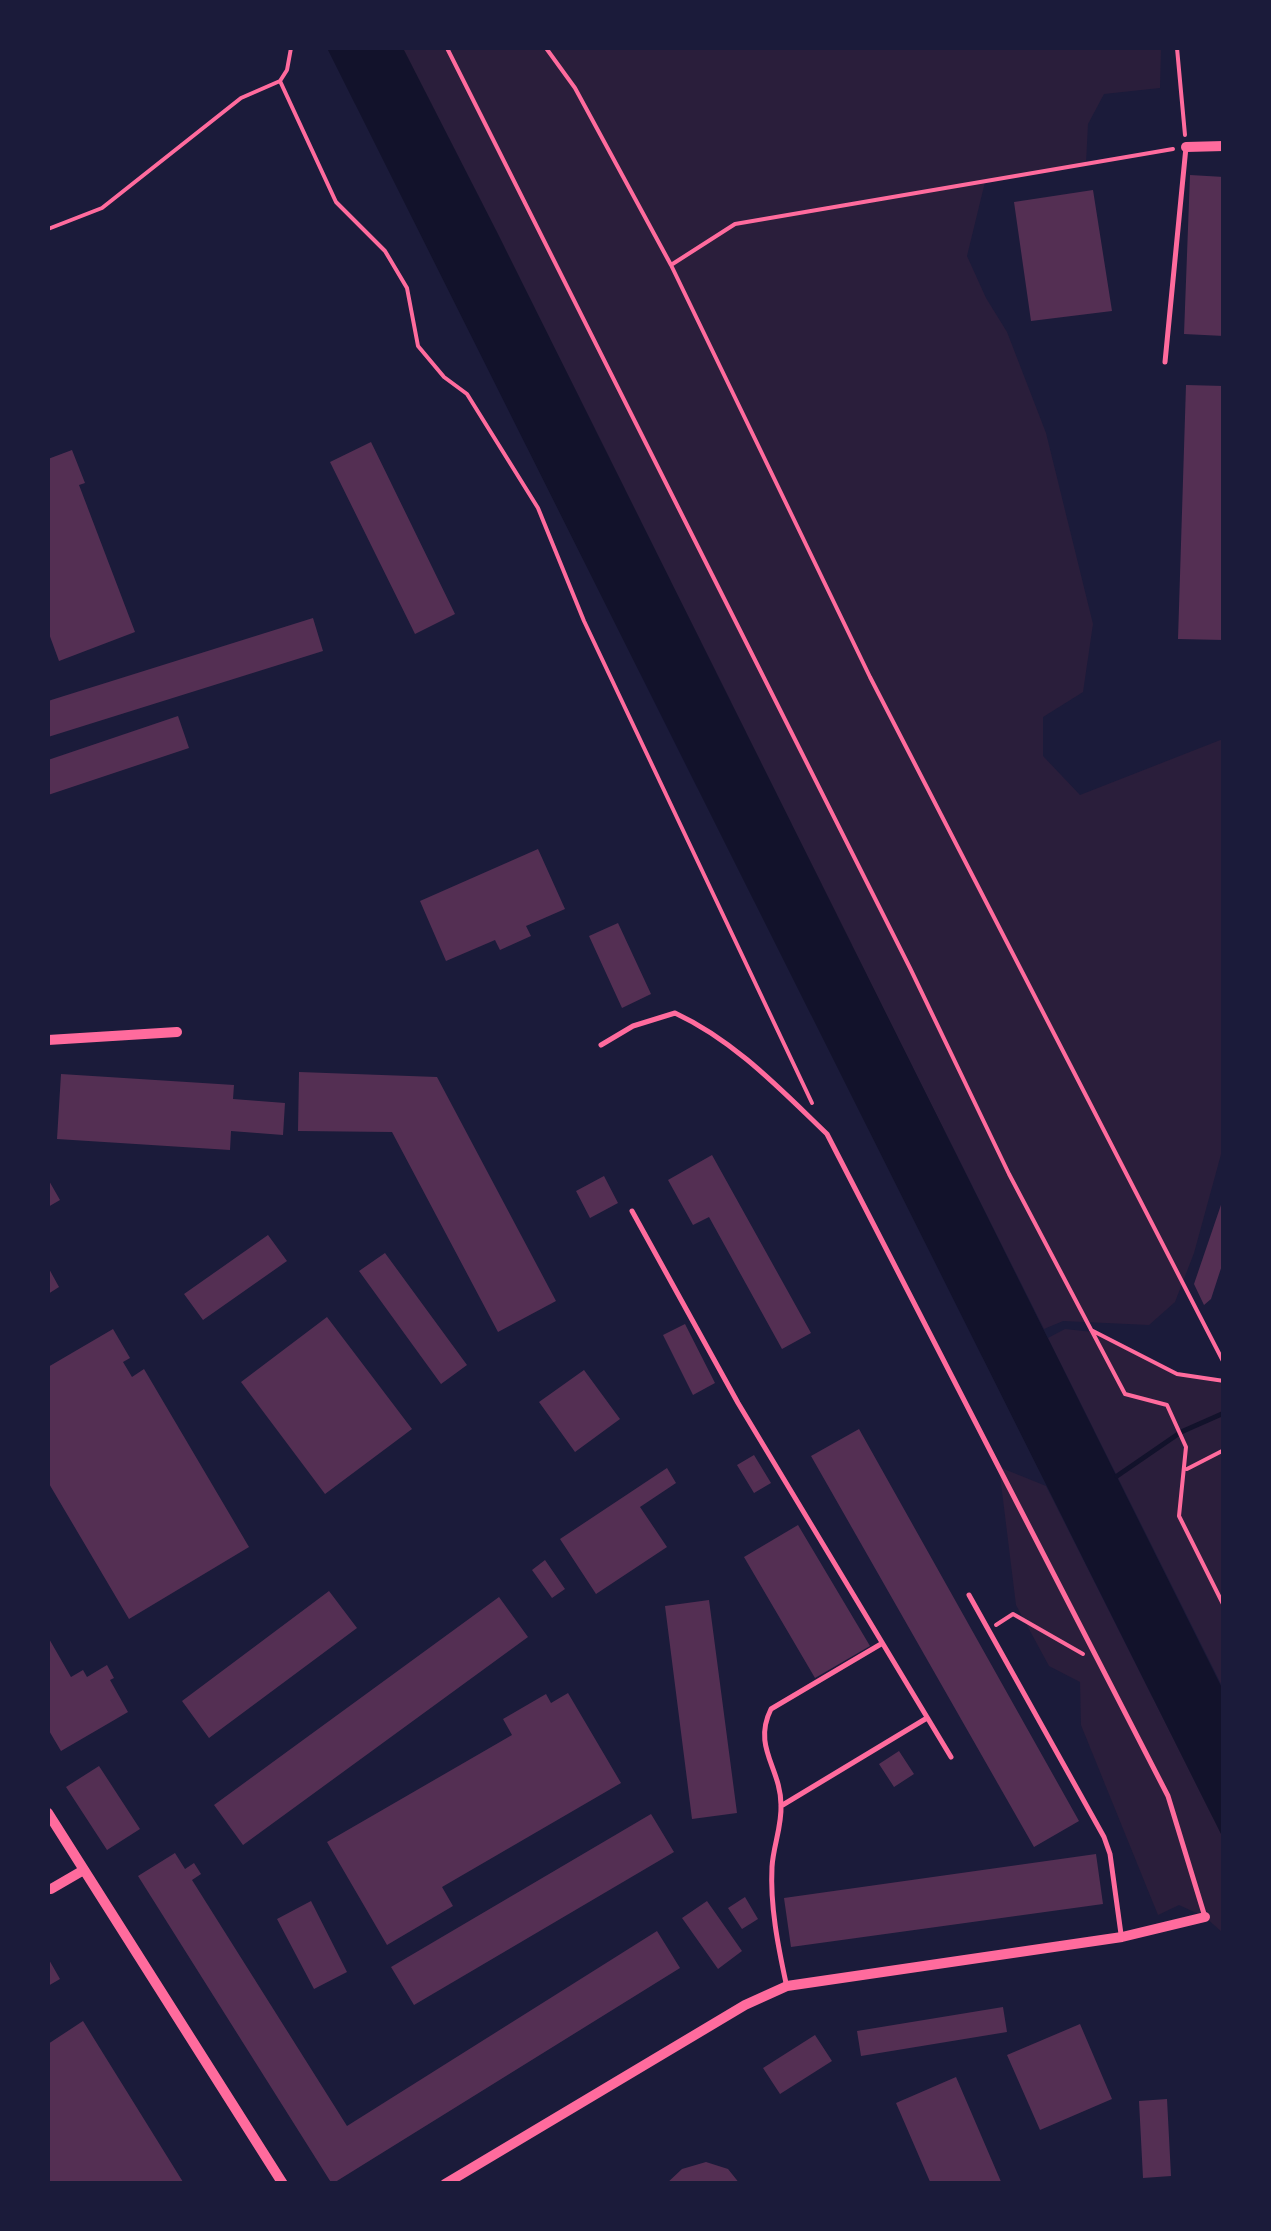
<!DOCTYPE html>
<style>
body{margin:0}
#map{position:relative;width:1271px;height:2231px;overflow:hidden;background:#1b1b3a;font-family:Manrope,sans-serif}
canvas{display:block}
.frame{position:absolute;inset:0;border:50px solid #1b1b3a;pointer-events:none}
</style>
<div id="map">
<canvas width="1271" height="2231"></canvas>
<div class="frame"></div>
</div>
<script>
const context = document.querySelector('canvas').getContext('2d');
context.lineJoin = 'round';
function paint(path, color) {
  context.fillStyle = color;
  context.fill(path, 'evenodd');
}
function strokePath(path, color, width, dash) {
  context.strokeStyle = color;
  context.lineWidth = width;
  context.lineCap = dash ? 'butt' : 'round';
  context.setLineDash(dash || []);
  context.stroke(path);
}
const green = new Path2D(`
 M401 48H1161L1160 88 1104 94 1088 124 1086 164 985 182 967 256 986 298 1007 332 1046 433 1093 624 1083 692 1043 717V756L1080 795 1223 739V1147L1194 1253 1175 1302 1149 1325 1063 1321 1044 1329Z
 M1065 1329 1093 1332 1177 1374 1223 1384V1688L1048 1338Z
 M999 1467 1046 1486 1223 1837V1933L1205 1917 1179 1905 1158 1915 1081 1725 1080 1682 1049 1666 1016 1605Z`);
const water = new Path2D(`
 M327 48H403L497 232 1223 1690V1838Z`);
const stream = new Path2D(`
 M1117 1476 1181 1432 1224 1413`);
const building = new Path2D(`
 M1190 175 1224 177V336L1184 334Z
 M1093 190 1112 311 1031 321 1014 202Z
 M1186 385 1224 386V640L1178 639Z
 M371 442 455 614 415 634 330 462Z
 M72 450 85 483 79 485 135 632 59 661 48 631V459Z
 M313 618 323 651 48 737V701Z
 M178 716 189 748 48 795V760Z
 M538 849 565 909 526 926 531 936 500 950 495 940 446 961 420 901Z
 M618 923 651 994 622 1008 589 936Z
 M299 1072 437 1077 556 1301 498 1332 392 1132 298 1131Z
 M61 1074 234 1085 233 1099 285 1103 283 1135 231 1131 230 1150 57 1139Z
 M712 1155 811 1333 782 1349 709 1217 693 1225 668 1180Z
 M604 1176 618 1203 590 1218 576 1191Z
 M48 1179 60 1200 48 1207Z
 M1223 1199 1224 1259 1211 1299 1204 1305 1194 1284Z
 M268 1235 287 1261 203 1320 184 1294Z
 M385 1253 467 1365 441 1384 359 1271Z
 M48 1267 59 1287 48 1294Z
 M327 1317 412 1429 325 1494 241 1382Z
 M685 1324 715 1383 693 1395 663 1335Z
 M113 1329 130 1358 123 1362 132 1377 144 1369 249 1547 129 1619 48 1482V1367Z
 M584 1370 620 1419 575 1452 539 1402Z
 M859 1429 1079 1821 1034 1847 811 1456Z
 M754 1455 771 1483 754 1493 737 1465Z
 M667 1468 676 1483 640 1507 667 1547 596 1594 560 1539Z
 M798 1525 870 1646 815 1678 744 1557Z
 M545 1560 565 1589 552 1598 532 1570Z
 M329 1591 357 1628 209 1738 182 1701Z
 M499 1597 528 1637 243 1845 214 1805Z
 M709 1600 737 1813 692 1819 665 1606Z
 M48 1637 71 1677 83 1670 87 1677 107 1665 114 1678 110 1680 128 1712 61 1751 48 1729Z
 M568 1693 621 1783 442 1887 453 1906 387 1945 327 1842 512 1735 503 1719 546 1694 551 1703Z
 M899 1751 914 1774 894 1787 879 1764Z
 M99 1766 140 1829 107 1850 66 1787Z
 M651 1814 674 1852 414 2005 391 1967Z
 M175 1853 185 1869 194 1863 201 1874 192 1880 347 2126 657 1931 680 1968 332 2184 138 1876Z
 M1096 1854 1103 1904 791 1947 784 1898Z
 M745 1897 758 1919 742 1929 728 1908Z
 M311 1901 347 1972 314 1989 277 1919Z
 M707 1901 742 1951 718 1969 682 1918Z
 M48 1958 60 1979 48 1986Z
 M1003 2007 1007 2032 861 2056 857 2031Z
 M83 2021 183 2182 181 2184H48V2044Z
 M1080 2024 1112 2099 1040 2130 1007 2055Z
 M815 2035 832 2061 780 2094 763 2068Z
 M956 2077 1002 2184H931L896 2103Z
 M1167 2099 1171 2176 1143 2178 1139 2101Z
 M706 2162 728 2169 740 2184H666L682 2169Z`);
const path = new Path2D(`
 M291 48 287 70 280 81 336 202 385 251 407 288 418 346 444 377 467 394 538 508 584 621 812 1103
 M447 48 910 968 1009 1174 1125 1394 1167 1405 1186 1447 1179 1516 1224 1606
 M546 48 575 88 671 265 870 677 1224 1363
 M1177 48 1185 135
 M48 229 102 208 241 98 280 81
 M671 265 735 224 1173 149
 M1091 1330 1177 1374 1224 1381
 M1187 1469 1224 1450
 M996 1625 1013 1614 1083 1654`);
const service = new Path2D(`
 M1165 362 1186 147
 M601 1045 633 1026 675 1013C735 1041 780 1089 827 1134L1168 1796 1205 1917
 M632 1211 738 1403 951 1757
 M969 1595 1104 1837 1110 1854 1121 1934
 M781 1806 927 1718
 M786 1983C778 1946 770 1906 772 1867 773 1847 782 1826 781 1805 781 1768 752 1747 771 1709L881 1644`);
const minor = new Path2D(`
 M1186 147 1224 146
 M48 1040 177 1032
 M48 1813 283 2184
 M51 1889 82 1871
 M445 2184 745 2005 787 1986 1122 1937 1205 1917`);
paint(green, '#2a1e3b');
paint(water, '#12122b');
strokePath(stream, '#12122b', 5);
paint(building, '#542f53');
strokePath(path, '#ff6b9d', 4);
strokePath(service, '#ff6b9d', 5);
strokePath(minor, '#ff6b9d', 10);
</script>
